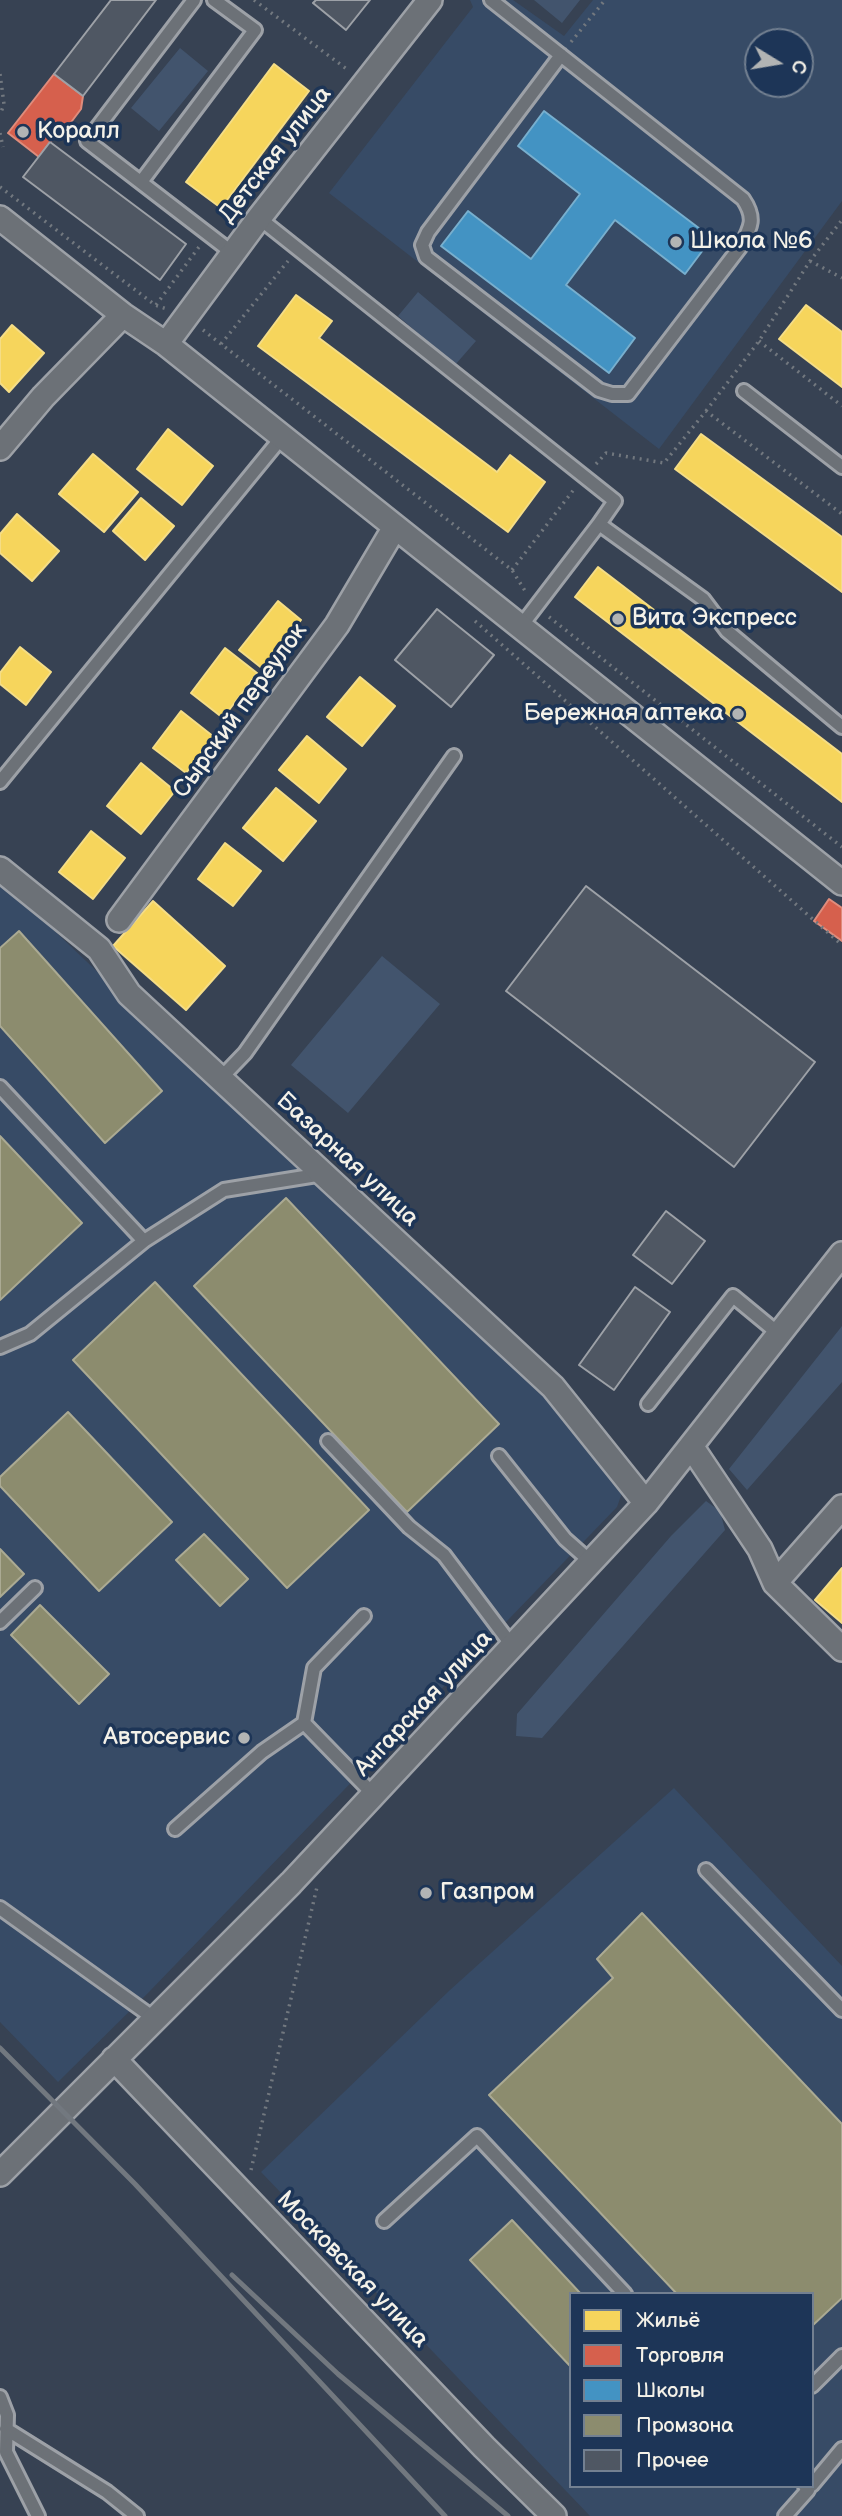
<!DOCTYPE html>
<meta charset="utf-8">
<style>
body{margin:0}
#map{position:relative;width:842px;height:2516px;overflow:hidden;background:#374253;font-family:"Balsamiq Sans",sans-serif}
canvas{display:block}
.legend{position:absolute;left:569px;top:2292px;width:245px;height:196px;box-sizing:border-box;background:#1d3557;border:2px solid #738091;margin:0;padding:9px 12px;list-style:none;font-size:21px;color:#f4f1e8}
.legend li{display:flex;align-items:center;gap:14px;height:35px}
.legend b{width:35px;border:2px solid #738091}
.north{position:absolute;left:744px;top:28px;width:70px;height:70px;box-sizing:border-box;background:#1d3557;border:2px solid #738091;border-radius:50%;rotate:101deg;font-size:19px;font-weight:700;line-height:28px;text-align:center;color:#f4f1e8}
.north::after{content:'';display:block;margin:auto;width:24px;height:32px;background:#b2b4b4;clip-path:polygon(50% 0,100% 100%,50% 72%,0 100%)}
</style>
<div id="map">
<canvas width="842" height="2516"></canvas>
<ul class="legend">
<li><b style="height:19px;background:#f6d55c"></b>Жильё</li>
<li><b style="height:19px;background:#d6604d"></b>Торговля</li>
<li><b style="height:19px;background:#4393c3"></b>Школы</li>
<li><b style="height:19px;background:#8c8c6e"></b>Промзона</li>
<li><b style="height:19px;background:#4f5763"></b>Прочее</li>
</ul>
<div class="north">С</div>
</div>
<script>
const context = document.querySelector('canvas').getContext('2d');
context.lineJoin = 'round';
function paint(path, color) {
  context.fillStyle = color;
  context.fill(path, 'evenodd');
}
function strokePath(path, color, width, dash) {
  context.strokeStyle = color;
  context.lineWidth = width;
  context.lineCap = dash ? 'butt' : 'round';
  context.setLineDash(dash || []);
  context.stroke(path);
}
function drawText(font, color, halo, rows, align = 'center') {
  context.font = font + ' "Balsamiq Sans",sans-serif';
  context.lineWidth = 7;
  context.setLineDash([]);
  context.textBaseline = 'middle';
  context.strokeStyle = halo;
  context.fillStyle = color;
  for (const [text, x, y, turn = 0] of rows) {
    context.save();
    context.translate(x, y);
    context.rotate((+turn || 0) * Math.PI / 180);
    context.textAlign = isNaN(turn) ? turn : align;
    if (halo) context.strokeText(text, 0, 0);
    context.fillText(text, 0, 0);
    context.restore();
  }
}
const built = new Path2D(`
 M470 0H513L564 36 593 0H842V201L659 449 329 193 473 7ZM758 42H800V84H758Z
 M0 879 576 1428 623 1490 617 1507 148 1993 58 2082 0 2022Z
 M674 1788 842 1966V2516H590L261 2172 450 1990ZM571 2294H812V2486H571Z`);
const green = new Path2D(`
 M534 0H580L562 23Z
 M180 48 208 71 159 131 131 108Z
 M418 292 476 341 455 365 398 316Z
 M382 956 440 1004 348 1113 291 1065Z
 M842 1326V1382L747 1490 729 1469Z
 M706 1501 720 1511 725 1530 542 1738 516 1736 517 1714 671 1536Z`);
const homes = new Path2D(`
 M274 64 309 91 221 208 186 182Z
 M296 295 332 321 319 338 497 472 510 455 545 482 508 532 258 346Z
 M806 305 842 332V387L779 339Z
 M12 325 44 353 9 392 0 383V339Z
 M168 429 213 466 182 505 137 469Z
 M701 434 842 537V592L675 469Z
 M93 454 138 492 104 532 59 494Z
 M141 498 174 526 145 560 113 531Z
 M17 514 59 551 32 581 0 553V534Z
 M598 567 842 754V802L575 597Z
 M278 601 301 620 263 669 239 650Z
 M20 647 51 672 26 705 0 684V673Z
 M225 648 257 673 223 718 191 693Z
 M360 677 395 706 362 746 327 717Z
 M181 711 214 737 186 773 153 748Z
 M307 736 346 769 319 803 279 770Z
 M141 763 175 791 141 834 107 806Z
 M276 788 316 821 283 861 243 828Z
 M91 831 125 858 93 899 59 872Z
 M225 843 261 871 233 906 198 879Z
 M153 901 225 966 186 1010 113 946Z
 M842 1568V1623L815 1600Z`);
const shops = new Path2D(`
 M54 74 83 96 81 109 63 133 59 132 50 142 39 157 8 133Z
 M829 899 842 908V941L814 921Z`);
const schools = new Path2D(`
 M544 111 712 238 685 274 615 220 566 285 635 338 609 373 441 246 468 211 531 259 580 194 518 146Z`);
const industry = new Path2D(`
 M19 931 162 1091 105 1143 0 1026V948Z
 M0 1136 82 1223 0 1300Z
 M286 1198 499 1424 407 1512 194 1286Z
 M155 1282 369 1510 287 1588 73 1360Z
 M68 1412 172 1522 99 1591 0 1486V1477Z
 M204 1534 248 1579 220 1606 176 1560Z
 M0 1549 24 1574 0 1597Z
 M40 1605 109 1674 79 1704 11 1635Z
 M642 1913 842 2124V2298L812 2326V2294H677L489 2095 613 1978 597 1959Z
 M512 2220 581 2294H571V2367L470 2260Z`);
const building = new Path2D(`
 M111 0H156L83 96 54 74Z
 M316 0H370L346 30 313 3Z
 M50 142 186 244 160 280 23 177Z
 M437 609 494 655 451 707 395 660Z
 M586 886 815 1062 734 1167 506 991Z
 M666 1211 705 1241 672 1284 633 1255Z
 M635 1287 670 1312 614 1390 579 1365Z`);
const path = new Path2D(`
 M254 0 348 70
 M571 42 605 0
 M0 74 4 104 0 115
 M0 133 3 147
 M0 187 155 305 167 309
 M810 261 842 278
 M156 305 199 247
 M203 330 512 570 527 594
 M759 341 842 406
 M221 344 288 261
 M706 411 759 341 810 261 842 220
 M596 464 606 453 664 463 706 411 842 514
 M512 570 575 488
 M549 617 842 847
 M475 621 842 945
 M251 2170 317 1887`);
const lane = new Path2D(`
 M194 0 87 141 234 254
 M491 0 743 199C756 218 751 227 741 246L628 394H612L599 390 426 257 422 245 428 232 561 55
 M141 182 255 30 214 0
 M259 218 615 501 599 524 703 599 727 631 842 727
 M744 391 842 467
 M521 626 599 524
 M0 782 282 437
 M220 1079 245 1053 454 756
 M0 1087 144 1241
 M0 1347 30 1334 144 1241 224 1190 323 1174
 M648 1404 733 1296 779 1334
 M328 1441 409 1527 444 1555 513 1647
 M499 1456 565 1539 591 1562
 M0 1622 35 1588
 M304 1723 314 1668 364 1616
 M175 1829 262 1752 304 1723 374 1795
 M706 1870 842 2010
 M0 1908 155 2019
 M384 2221 477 2136 625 2294
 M812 2386 842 2356
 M0 2397 7 2415 6 2452 38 2516
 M6 2429 107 2492 137 2516
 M812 2485 842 2449
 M785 2516 808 2490 805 2486`);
const street = new Path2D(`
 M0 218 123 315 166 344 842 883
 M166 344 259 218 430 0
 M0 448 43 397 123 315
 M0 869 99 949 129 994 553 1387 646 1503
 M119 920 337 625 395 527
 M691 1446 760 1549 775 1583 842 1649
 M775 1583 842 1507
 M114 2059 484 2447 554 2516
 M0 2174 291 1883 646 1503 842 1254`);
const rail = new Path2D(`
 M0 2048 135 2184 445 2516
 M232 2275 338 2374 508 2516`);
const markers = [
 [23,132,7,"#b2b4b4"],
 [676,242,7,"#b2b4b4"],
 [618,619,7,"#b2b4b4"],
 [738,714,7,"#b2b4b4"],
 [244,1738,7,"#b2b4b4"],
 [426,1893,7,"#b2b4b4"]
];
const poiNames = [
 ["Коралл",37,132],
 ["Школа №6",690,242],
 ["Вита Экспресс",632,619],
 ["Бережная аптека",724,714,"right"],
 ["Автосервис",230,1738,"right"],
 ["Газпром",440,1893]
];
const streetNames = [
 ["Детская улица",276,155,-52],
 ["Сырский переулок",241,711,-54],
 ["Базарная улица",347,1160,43],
 ["Ангарская улица",424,1704,-47],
 ["Московская улица",352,2270,46]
];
paint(built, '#374b66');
paint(green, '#42546d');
paint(homes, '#f6d55c');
strokePath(homes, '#f5dd86', 2);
paint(shops, '#d6604d');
strokePath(shops, '#df8c7c', 2);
paint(schools, '#4393c3');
strokePath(schools, '#78afce', 2);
paint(industry, '#8c8c6e');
strokePath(industry, '#abaa93', 2);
paint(building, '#4f5763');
strokePath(building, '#9da1a7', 2);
strokePath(lane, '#9da1a7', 18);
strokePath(street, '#9da1a7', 28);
strokePath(path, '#72787f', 3.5, [2, 5]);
strokePath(lane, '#6c7177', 12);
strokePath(street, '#6c7177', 23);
strokePath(rail, '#72787f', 5);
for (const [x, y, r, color] of markers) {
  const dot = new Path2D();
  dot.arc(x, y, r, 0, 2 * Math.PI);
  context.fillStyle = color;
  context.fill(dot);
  strokePath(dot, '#1d3557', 2.5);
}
drawText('24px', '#f4f1e8', '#1d3557', poiNames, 'left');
drawText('24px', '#f4f1e8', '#1d3557', streetNames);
</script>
